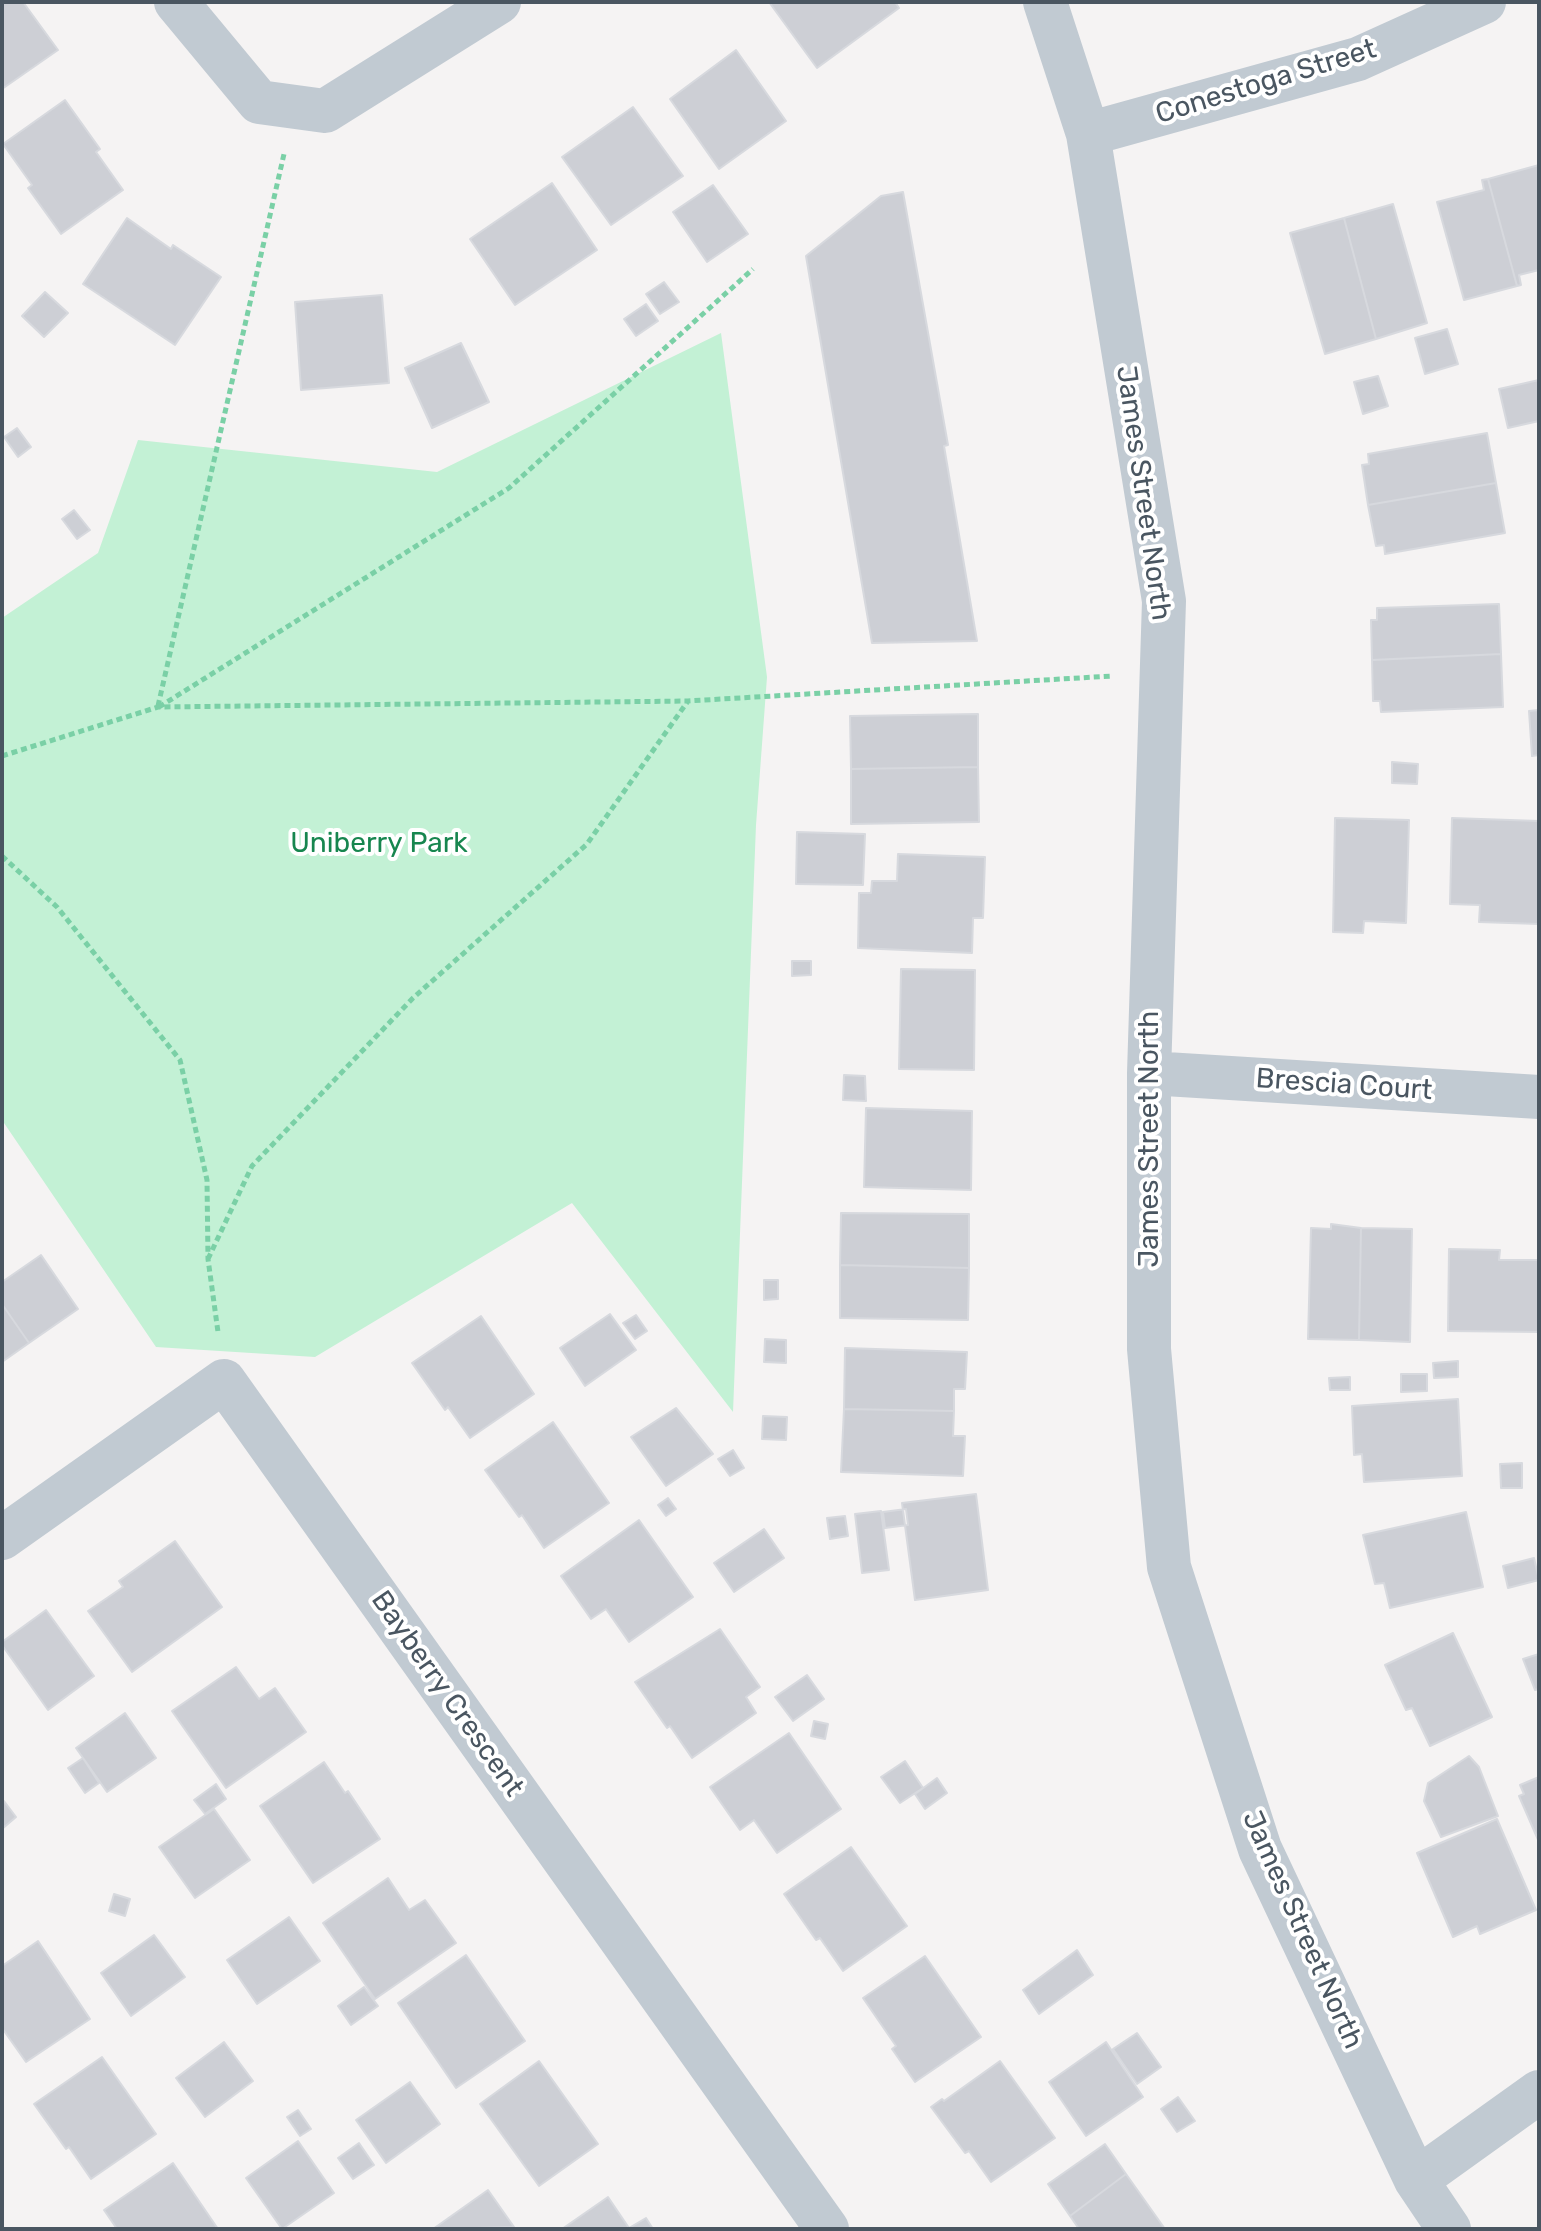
<!DOCTYPE html>
<style>
body{margin:0}
#map{position:relative;width:1541px;height:2231px;overflow:hidden;background:#f5f3f3;font-family:Rubik,sans-serif}
canvas{display:block}
.frame{position:absolute;inset:0;border:4px solid #4a5661;pointer-events:none}
</style>
<div id="map">
<canvas width="1541" height="2231"></canvas>
<div class="frame"></div>
</div>
<script>
const context = document.querySelector('canvas').getContext('2d');
context.lineJoin = 'round';
function paint(path, color) {
  context.fillStyle = color;
  context.fill(path, 'evenodd');
}
function strokePath(path, color, width, dash) {
  context.strokeStyle = color;
  context.lineWidth = width;
  context.lineCap = dash ? 'butt' : 'round';
  context.setLineDash(dash || []);
  context.stroke(path);
}
function drawText(font, color, halo, rows, align = 'center') {
  context.font = font + ' Rubik,sans-serif';
  context.lineWidth = 8;
  context.setLineDash([]);
  context.textBaseline = 'middle';
  context.strokeStyle = halo;
  context.fillStyle = color;
  for (const [text, x, y, turn = 0] of rows) {
    context.save();
    context.translate(x, y);
    context.rotate((+turn || 0) * Math.PI / 180);
    context.textAlign = isNaN(turn) ? turn : align;
    if (halo) context.strokeText(text, 0, 0);
    context.fillText(text, 0, 0);
    context.restore();
  }
}
const green = new Path2D(`
 M721 333 767 677 756 825 733 1412 572 1203 315 1357 156 1347 2 1120V618L98 553 138 440 437 472Z`);
const building = new Path2D(`
 M2 2H23L58 50 2 89Z
 M769 2H895L899 8 817 68Z
 M736 50 786 121 719 169 670 99Z
 M65 100 100 149 96 152 123 190 61 234 28 188 32 185 3 144Z
 M633 107 683 176 611 225 562 157Z
 M1539 165V270L1519 275 1521 285 1517 286 1488 179Z
 M1488 179 1517 286 1464 300 1437 202 1484 190 1482 180Z
 M552 183 597 250 515 305 470 239Z
 M713 185 748 234 707 262 673 212Z
 M903 192 948 445 944 446 977 641 872 643 806 256 881 196Z
 M1393 204 1427 323 1376 339 1344 218Z
 M127 218 171 249 173 245 221 277 175 345 83 284Z
 M1344 218 1376 339 1325 354 1290 233Z
 M664 282 679 302 660 314 646 294Z
 M45 292 68 313 44 337 22 316Z
 M382 295 389 383 301 390 295 302Z
 M646 304 658 321 636 336 624 319Z
 M1447 329 1458 364 1425 374 1415 338Z
 M461 343 489 402 432 428 405 368Z
 M1378 376 1388 406 1363 414 1354 382Z
 M1539 380V421L1508 428 1499 389Z
 M17 428 31 447 18 457 4 437Z
 M1487 433 1496 483 1368 505 1362 465 1369 464 1368 454Z
 M1496 483 1505 533 1385 554 1384 545 1376 546 1368 505Z
 M74 510 90 530 77 539 62 519Z
 M1499 604 1501 654 1372 660 1371 620H1377V608Z
 M1501 654 1503 707 1381 712 1380 701H1373L1372 660Z
 M1539 710V755L1532 756 1529 711Z
 M978 714V767L851 769 850 716Z
 M1392 762 1418 764 1417 784 1392 783Z
 M978 767 979 822 851 824V769Z
 M1335 818 1409 820 1406 923 1364 921 1363 933 1333 932Z
 M1452 818 1539 821V924L1479 922 1480 905 1450 904Z
 M797 832 865 834 863 885 796 884Z
 M898 854 985 857 983 918H973L972 953 858 948 859 893H871L872 881H897Z
 M792 961H811V975L792 976Z
 M901 969 975 970 974 1070 899 1069Z
 M844 1075 865 1076 866 1101 843 1100Z
 M866 1108 972 1111 971 1190 864 1187Z
 M841 1213 969 1214V1268L840 1265Z
 M1331 1224 1361 1228 1359 1340 1308 1339 1311 1228 1331 1229Z
 M1361 1228 1412 1229 1410 1342 1359 1340Z
 M1449 1249 1500 1250 1499 1260H1539V1332L1448 1331Z
 M41 1255 78 1309 29 1343 2 1304V1282Z
 M840 1265 969 1268 968 1320 840 1318Z
 M764 1280H778V1299L764 1300Z
 M2 1304 29 1343 2 1362Z
 M610 1314 636 1350 585 1386 560 1348Z
 M636 1315 647 1331 635 1339 623 1323Z
 M481 1316 534 1394 470 1438 448 1407 445 1410 412 1363Z
 M765 1339 786 1340V1363L764 1362Z
 M845 1348 967 1352 965 1389H954V1411L844 1409Z
 M1458 1361V1377L1434 1378 1433 1363Z
 M1401 1374H1427V1391L1401 1392Z
 M1350 1377V1390H1330L1329 1378Z
 M1458 1399 1462 1476 1364 1482 1362 1454 1354 1455 1352 1406Z
 M676 1408 713 1454 666 1486 631 1437Z
 M844 1409 954 1411 953 1436H965L963 1476 841 1472Z
 M763 1416 787 1417 786 1440 762 1439Z
 M553 1422 609 1503 544 1548 522 1515 519 1517 485 1470Z
 M733 1450 744 1468 730 1476 718 1459Z
 M1522 1463V1488H1501L1500 1464Z
 M976 1494 988 1590 915 1600 902 1503Z
 M668 1498 676 1509 666 1516 658 1505Z
 M906 1509 908 1525 885 1528 883 1512Z
 M881 1511 889 1570 862 1573 855 1514Z
 M1466 1512 1483 1587 1390 1608 1384 1583 1375 1584 1363 1535Z
 M845 1516 848 1536 830 1539 827 1518Z
 M639 1520 693 1597 629 1642 606 1609 591 1619 561 1576Z
 M764 1529 784 1558 734 1592 714 1563Z
 M175 1541 222 1607 132 1672 88 1611 123 1587 119 1581Z
 M1534 1558 1539 1580 1508 1588 1503 1566Z
 M46 1610 94 1676 48 1710 2 1645V1642Z
 M720 1629 760 1687 746 1697 756 1713 692 1758 670 1726 667 1728 635 1682Z
 M1453 1633 1492 1717 1430 1746 1412 1708 1406 1710 1385 1665Z
 M1539 1654V1689L1535 1690 1523 1659Z
 M236 1667 259 1699 275 1688 306 1732 226 1788 172 1711Z
 M807 1675 824 1699 793 1721 775 1697Z
 M125 1713 156 1758 107 1792 76 1748Z
 M814 1721 828 1724 825 1739 811 1736Z
 M789 1733 841 1809 777 1853 754 1820 740 1830 710 1787Z
 M1469 1756 1479 1767 1498 1816 1441 1837 1424 1801 1428 1783Z
 M83 1758 99 1783 85 1793 68 1768Z
 M905 1761 923 1788 900 1803 881 1777Z
 M324 1762 345 1793 348 1791 380 1839 313 1883 260 1806Z
 M1539 1777V1842L1519 1796 1524 1794 1520 1785Z
 M937 1778 947 1793 925 1809 915 1794Z
 M216 1784 226 1799 205 1814 194 1800Z
 M4 1801 16 1817 2 1829V1802Z
 M214 1809 250 1860 195 1898 159 1847Z
 M1497 1819 1536 1910 1480 1934 1477 1926 1453 1937 1417 1853Z
 M851 1847 907 1926 843 1971 820 1938 816 1940 784 1894Z
 M388 1878 409 1910 425 1900 456 1943 375 1999 323 1923Z
 M114 1894 130 1899 125 1916 109 1911Z
 M289 1917 320 1961 257 2004 227 1960Z
 M154 1935 185 1977 131 2016 101 1973Z
 M38 1941 90 2019 26 2062 2 2028V1966Z
 M1077 1950 1093 1975 1039 2014 1023 1990Z
 M466 1955 525 2041 456 2088 398 2003Z
 M925 1956 981 2037 915 2082 892 2049 896 2046 863 1998Z
 M364 1987 378 2006 351 2025 338 2006Z
 M1137 2033 1161 2067 1137 2084 1113 2049Z
 M224 2042 253 2081 205 2117 176 2078Z
 M1106 2042 1143 2097 1086 2136 1049 2082Z
 M102 2057 156 2134 91 2179 69 2147 66 2149 34 2104Z
 M539 2061 598 2144 539 2186 480 2104Z
 M1000 2061 1055 2138 991 2182 969 2151 965 2153 931 2107 942 2099 944 2101Z
 M410 2082 440 2124 386 2163 356 2120Z
 M1178 2097 1195 2121 1177 2132 1161 2109Z
 M298 2110 311 2129 300 2136 287 2117Z
 M298 2141 334 2193 282 2229 246 2178Z
 M359 2143 374 2165 353 2179 338 2158Z
 M1105 2144 1126 2174 1070 2216 1048 2184Z
 M173 2163 218 2229H117L104 2210Z
 M1126 2174 1165 2229H1079L1070 2216Z
 M488 2190 514 2227 433 2229Z
 M608 2197 629 2228 646 2218 653 2229H562Z`);
const path = new Path2D(`
 M158 706 284 154
 M159 707 509 488 753 269
 M2 756 158 707 688 701 1112 676
 M2 856 57 907 180 1060 207 1180 208 1259 218 1332
 M208 1259 252 1166 413 998 587 844 688 701`);
const minor = new Path2D(`
 M176 2 259 102 325 111 499 2
 M1045 2 1088 134 1164 601 1149 1073V1349L1169 1567 1260 1849 1416 2180 1449 2229
 M1088 134 1358 59 1484 2
 M1149 1073 1539 1097
 M2 1538 224 1381 827 2229
 M1416 2180 1539 2092`);
const streetNames = [
 ["Conestoga Street",1266,82,-17],
 ["James Street North",1143,493,82],
 ["Brescia Court",1344,1085,4],
 ["James Street North",1150,1139,-90],
 ["Bayberry Crescent",447,1694,55],
 ["James Street North",1302,1930,66]
];
const parkNames = [
 ["Uniberry Park",379,844]
];
paint(green, '#c3f1d5');
paint(building, '#cdcfd5');
strokePath(building, '#d7d9de', 2);
strokePath(path, '#7ad0a6', 5, [6, 4]);
strokePath(minor, '#c1cad2', 44);
drawText('28px', '#4a5661', '#fff', streetNames);
drawText('28px', '#17864f', '#fff', parkNames);
</script>
